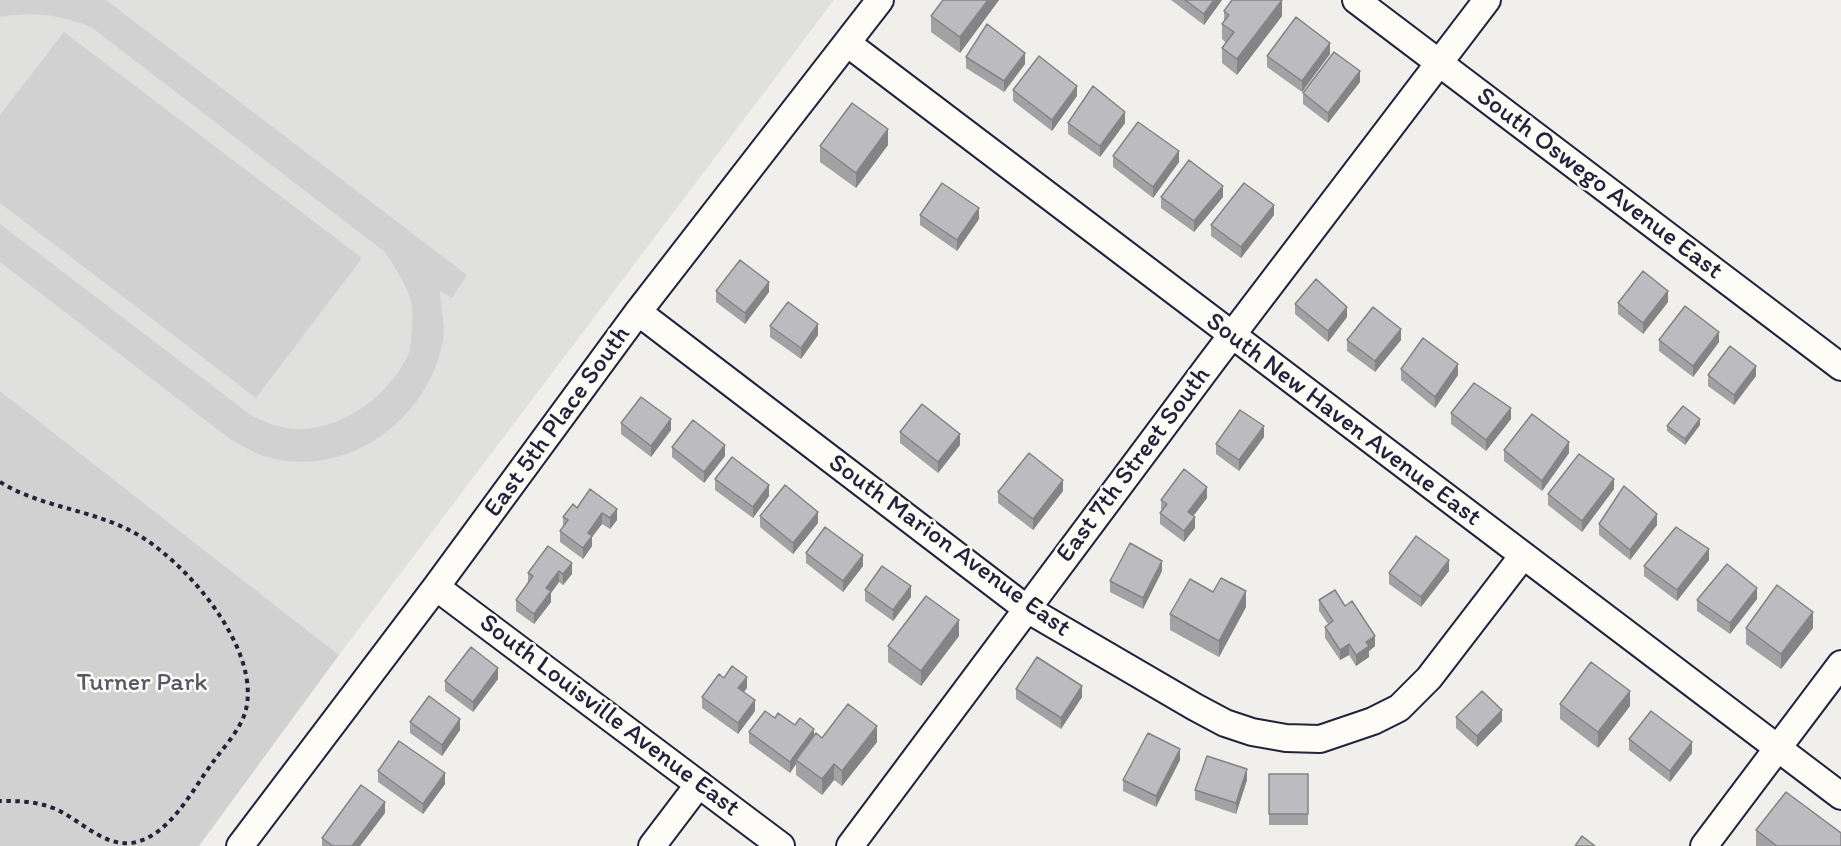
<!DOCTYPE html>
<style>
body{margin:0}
canvas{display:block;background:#f0efec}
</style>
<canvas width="1841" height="846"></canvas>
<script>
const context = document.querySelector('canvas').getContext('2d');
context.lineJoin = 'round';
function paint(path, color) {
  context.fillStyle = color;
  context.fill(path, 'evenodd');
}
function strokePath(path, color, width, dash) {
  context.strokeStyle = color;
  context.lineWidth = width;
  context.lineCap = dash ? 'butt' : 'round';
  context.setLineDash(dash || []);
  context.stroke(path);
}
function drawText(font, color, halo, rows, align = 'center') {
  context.font = font + ' Itim,sans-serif';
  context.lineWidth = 5;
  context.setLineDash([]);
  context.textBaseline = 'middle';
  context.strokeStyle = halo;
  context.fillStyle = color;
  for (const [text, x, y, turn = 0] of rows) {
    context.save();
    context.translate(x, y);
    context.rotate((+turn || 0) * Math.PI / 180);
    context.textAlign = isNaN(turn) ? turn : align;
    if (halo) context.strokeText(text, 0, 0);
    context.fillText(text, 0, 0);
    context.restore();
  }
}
const built = new Path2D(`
 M0 0H834L339 655 0 391Z`);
const green = new Path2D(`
 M0 0H106L467 275 452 298 440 291C440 306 446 326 443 341 427 422 345 481 263 456 252 452 241 445 230 439L0 262V224L252 416C267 423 282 429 300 429 345 428 389 395 408 355 412 348 413 314 412 305 408 286 395 268 385 252L91 27C60 15 34 11 0 17Z
 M64 32 362 258 256 398 0 203V115Z
 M0 391 339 655 199 846H0Z`);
const path = new Path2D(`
 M0 482C40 507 89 509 131 531 183 557 264 650 245 713 239 731 224 747 213 762 192 790 169 838 131 843 101 846 79 818 53 808 35 801 19 801 0 801`);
const street = new Path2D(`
 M1356 0 1841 367
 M847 43 1841 796
 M638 312 1027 609 1195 707 1225 723 1252 732 1286 738 1320 739 1373 721 1399 708 1429 678 1522 557
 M436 587 781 846
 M240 846 436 587 638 312 880 0
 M652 846 699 784
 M850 846 1213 360 1487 0
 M1704 846 1841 664`);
const wall = new Path2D(`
 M943 0H999L960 53 931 32V16Z
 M1171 0H1222L1204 25Z
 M1224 11 1282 16 1237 75 1222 63V48L1226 43 1222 39V24L1224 21Z
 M1330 54 1302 92 1267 67V56Z
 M966 57 1025 64 1004 92 966 68Z
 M1360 82 1328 123 1303 104V93Z
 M1013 90 1077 96 1052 131 1013 101Z
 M1068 123H1125L1100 157 1068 134Z
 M888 145 856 188 820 162V146Z
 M1113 156 1179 162 1153 198 1113 167Z
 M1161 197H1223L1194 232 1161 208Z
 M920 215 979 219 957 251 920 225Z
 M1274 215 1241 258 1211 236V225Z
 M716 291 769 292 745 324 716 302Z
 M1668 302 1643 334 1618 314V303Z
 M1295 304 1347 317 1328 342 1295 314Z
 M770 326 818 335 801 359 770 337Z
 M1347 340H1401L1375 372 1347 351Z
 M1659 340 1719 342 1693 377 1659 351Z
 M1401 369 1458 375 1435 408 1401 380Z
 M1708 375 1756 376 1734 405 1708 386Z
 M1451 413 1511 419 1486 451 1451 424Z
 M621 423 671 430 651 457 621 434Z
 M1700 425 1685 445 1667 431V426Z
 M900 432 960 445 938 473 900 443Z
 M1264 437 1239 471 1216 454V444Z
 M672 447 725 456 704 483 672 457Z
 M1504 450 1569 453 1542 491 1504 461Z
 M715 479 769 496 753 518 715 490Z
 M590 489 617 520 610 529 602 524 592 537V546L583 559 560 542V531L563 526V517L577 508Z
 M1614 489 1582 532 1548 505V494Z
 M1063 491 1033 530 998 503V492Z
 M1207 498 1193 516 1195 528 1184 542 1160 524V513L1162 511 1161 510V500Z
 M760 516 818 523 793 554 760 527Z
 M1599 524 1657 525 1630 560 1599 535Z
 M548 546 572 574 563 585 559 582 551 593V602L534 624 516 611V600L528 583V573Z
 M806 553 863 566 843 592 806 563Z
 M1709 560 1677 601 1644 576V566Z
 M1162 571 1143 609 1110 592V581Z
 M1449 571 1421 607 1389 584V573Z
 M865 590 911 597 893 621 865 601Z
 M1213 592 1246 607 1219 657 1170 630V614Z
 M1757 599 1730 634 1697 611V600Z
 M1319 600 1345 606 1375 646 1369 651V657L1356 666 1349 655 1340 660 1325 638V627L1328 624 1319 611Z
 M1746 628H1813L1781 669 1746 644Z
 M959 636 921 686 888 662V646Z
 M724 678 747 688 744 692 755 711 738 734 702 708V697Z
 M498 679 473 712 445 691V681Z
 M1016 689 1082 697 1061 729 1016 699Z
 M1560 704 1630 706 1598 748 1560 719Z
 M1456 717 1502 721 1477 747 1456 728Z
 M775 718 795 725 814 737 877 742 842 786 834 780 822 795 796 775V764L790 773 749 743V732Z
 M410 722 460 730 442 756 410 733Z
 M1629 739 1692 753 1670 782 1629 750Z
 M1180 760 1156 807 1123 791V780Z
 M378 771 445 784 423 814 378 782Z
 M1269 774H1308V825H1269Z
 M1247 780 1236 814 1195 800V790Z
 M385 813 360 846H322V838Z
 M1756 830 1841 846H1756Z`);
const shadedWall = new Path2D(`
 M988 0H999L960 53V37Z
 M1214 0H1222L1204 25V14Z
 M1282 0V16L1237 75V59Z
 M1330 43V54L1302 92V81Z
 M1025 53V64L1004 92V81Z
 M1360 71V82L1328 123V113Z
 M1077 86V96L1052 131V120Z
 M1125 112V123L1100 157V146Z
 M888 129V145L856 188V173Z
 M1179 151V162L1153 198V187Z
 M1223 186V197L1194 232V221Z
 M1274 205V215L1241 258V247Z
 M979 208V219L957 251V240Z
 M769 282V292L745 324V313Z
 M1668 291V302L1643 334V323Z
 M1347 307V317L1328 342V331Z
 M818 324V335L801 359V348Z
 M1401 329V340L1375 372V361Z
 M1719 332V342L1693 377V366Z
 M1458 364V375L1435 408V397Z
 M1756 366V376L1734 405V395Z
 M1511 408V419L1486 451V440Z
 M671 419V430L651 457V446Z
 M1700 419V425L1685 445V439Z
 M1264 426V437L1239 471V460Z
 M960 434V445L938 473V462Z
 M1569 442V453L1542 491V481Z
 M725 445V456L704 483V472Z
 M1614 479V489L1582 532V521Z
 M1063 480V491L1033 530V519Z
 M769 485V496L753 518V507Z
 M1207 487V498L1188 523V512Z
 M617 509V520L610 529V518Z
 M818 512V523L793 554V543Z
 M602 513V524L592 537V546L583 559V548L588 533Z
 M1657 514V525L1630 560V550Z
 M1195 517V528L1184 542V531Z
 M1709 549V560L1677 601V590Z
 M863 555V566L843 592V581Z
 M1449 560V571L1421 607V597Z
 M1162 561V571L1143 609V598Z
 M572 563V574L563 585V574Z
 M559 571V582L551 593V602L534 624V614L546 588Z
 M911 586V597L893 621V610Z
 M1757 588V599L1730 634V623Z
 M1246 591V607L1219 657V641Z
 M1813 612V628L1781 669V654Z
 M959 620V636L921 686V671Z
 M1375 636V646L1369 651V657L1356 666V655L1366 642Z
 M1349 644V655L1340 660V650Z
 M498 668V679L473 712V702Z
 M747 677V688L738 699V688Z
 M1082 686V697L1061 729V718Z
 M1630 691V706L1598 748V732Z
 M755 700V711L738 734V723Z
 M1502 710V721L1477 747V736Z
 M460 719V730L442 756V745Z
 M877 726V742L842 786V771Z
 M814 729V740L796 760V764L790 773V762Z
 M1692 742V753L1670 782V771Z
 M1180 749V760L1156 807V796Z
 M834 764V780L822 795V779Z
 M1247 769V780L1236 814V803Z
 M445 773V784L423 814V804Z
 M385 802V813L360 846H352Z`);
const building = new Path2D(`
 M943 0H988L960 37 931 16Z
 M1185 0H1214L1204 14Z
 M1232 0H1282L1237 59 1222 48 1234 32 1222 24 1229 15 1224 11Z
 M1296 17 1330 43 1302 81 1267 56Z
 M987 24 1025 53 1004 81 966 57Z
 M1334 52 1360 71 1328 113 1303 93Z
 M1039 56 1077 86 1052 120 1013 90Z
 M1093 86 1125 112 1100 146 1068 123Z
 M852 103 888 129 856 173 820 146Z
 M1138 122 1179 151 1153 187 1113 156Z
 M1189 160 1223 186 1194 221 1161 197Z
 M942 183 979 208 957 240 920 215Z
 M1244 183 1274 205 1241 247 1211 225Z
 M740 260 769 282 745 313 716 291Z
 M1643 271 1668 291 1643 323 1618 303Z
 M1316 279 1347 307 1328 331 1295 304Z
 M788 302 818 324 801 348 770 326Z
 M1685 306 1719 332 1693 366 1659 340Z
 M1373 307 1401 329 1375 361 1347 340Z
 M1423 338 1458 364 1435 397 1401 369Z
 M1730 346 1756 366 1734 395 1708 375Z
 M1474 383 1511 408 1486 440 1451 413Z
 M641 397 671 419 651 446 621 423Z
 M922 404 960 434 938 462 900 432Z
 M1683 406 1700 419 1685 439 1667 426Z
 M1240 410 1264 426 1239 460 1216 444Z
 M1532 414 1569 442 1542 481 1504 450Z
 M693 420 725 445 704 472 672 447Z
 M1029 453 1063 480 1033 519 998 492Z
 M1579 454 1614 479 1582 521 1548 494Z
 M732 457 769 485 753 507 715 479Z
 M1184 469 1207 487 1188 512 1195 517 1184 531 1160 513 1167 504 1161 500Z
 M785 485 818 512 793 543 760 516Z
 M1624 486 1657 514 1630 550 1599 524Z
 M590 489 617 509 610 518 602 513 588 533 592 536 583 548 560 531 568 520 563 517 573 504 577 508Z
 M825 527 863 555 843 581 806 553Z
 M1676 527 1709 549 1677 590 1644 566Z
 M1416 536 1449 560 1421 597 1389 573Z
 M1130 543 1162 561 1143 598 1110 581Z
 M548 546 572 563 563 574 559 571 546 588 551 591 534 614 516 600 533 576 528 573Z
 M1727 564 1757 588 1730 623 1697 600Z
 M882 566 911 586 893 610 865 590Z
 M1221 578 1246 591 1219 641 1170 614 1190 579 1213 592Z
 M1777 585 1813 612 1781 654 1746 628Z
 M1335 590 1345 606 1352 601 1375 636 1366 642 1369 646 1356 655 1349 644 1340 650 1325 627 1333 621 1319 600Z
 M926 596 959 620 921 671 888 646Z
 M471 647 498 668 473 702 445 681Z
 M1037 657 1082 686 1061 718 1016 689Z
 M1591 662 1630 691 1598 732 1560 704Z
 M732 666 747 677 738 688 755 700 738 723 702 697 719 674 724 678Z
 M1482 691 1502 710 1477 736 1456 717Z
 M429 696 460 719 442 745 410 722Z
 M848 704 877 726 842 771 834 764 822 779 796 760 816 733 822 738Z
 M765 711 775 718 778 713 795 725 800 718 814 729 790 762 749 732Z
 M1651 711 1692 742 1670 771 1629 739Z
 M1148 733 1180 749 1156 796 1123 780Z
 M399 741 445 773 423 804 378 771Z
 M1207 756 1247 769 1236 803 1195 790Z
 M1269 774H1308V814H1269Z
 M361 785 385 802 352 846H333L322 838Z
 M1786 792 1841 833V846H1777L1756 830Z
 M1582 836 1595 846H1575Z`);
const streetNames = [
 ["South Oswego Avenue East",1599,184,37],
 ["South New Haven Avenue East",1343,420,37],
 ["East 5th Place South",558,422,-54],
 ["East 7th Street South",1134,465,-53],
 ["South Marion Avenue East",949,546,36],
 ["South Louisville Avenue East",609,716,37]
];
const parkNames = [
 ["Turner Park",142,683]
];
paint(built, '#e0e0df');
paint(green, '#d2d1d1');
strokePath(street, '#22223b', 30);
strokePath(path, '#22223b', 4, [4.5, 4.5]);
strokePath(street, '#fdfcf7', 26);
paint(wall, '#a2a2a5');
paint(shadedWall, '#848486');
paint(building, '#bcbcc0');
strokePath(building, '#848486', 1.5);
drawText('26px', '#22223b', '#fdfcf7', streetNames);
drawText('26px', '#575768', '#fdfcf7', parkNames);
</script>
